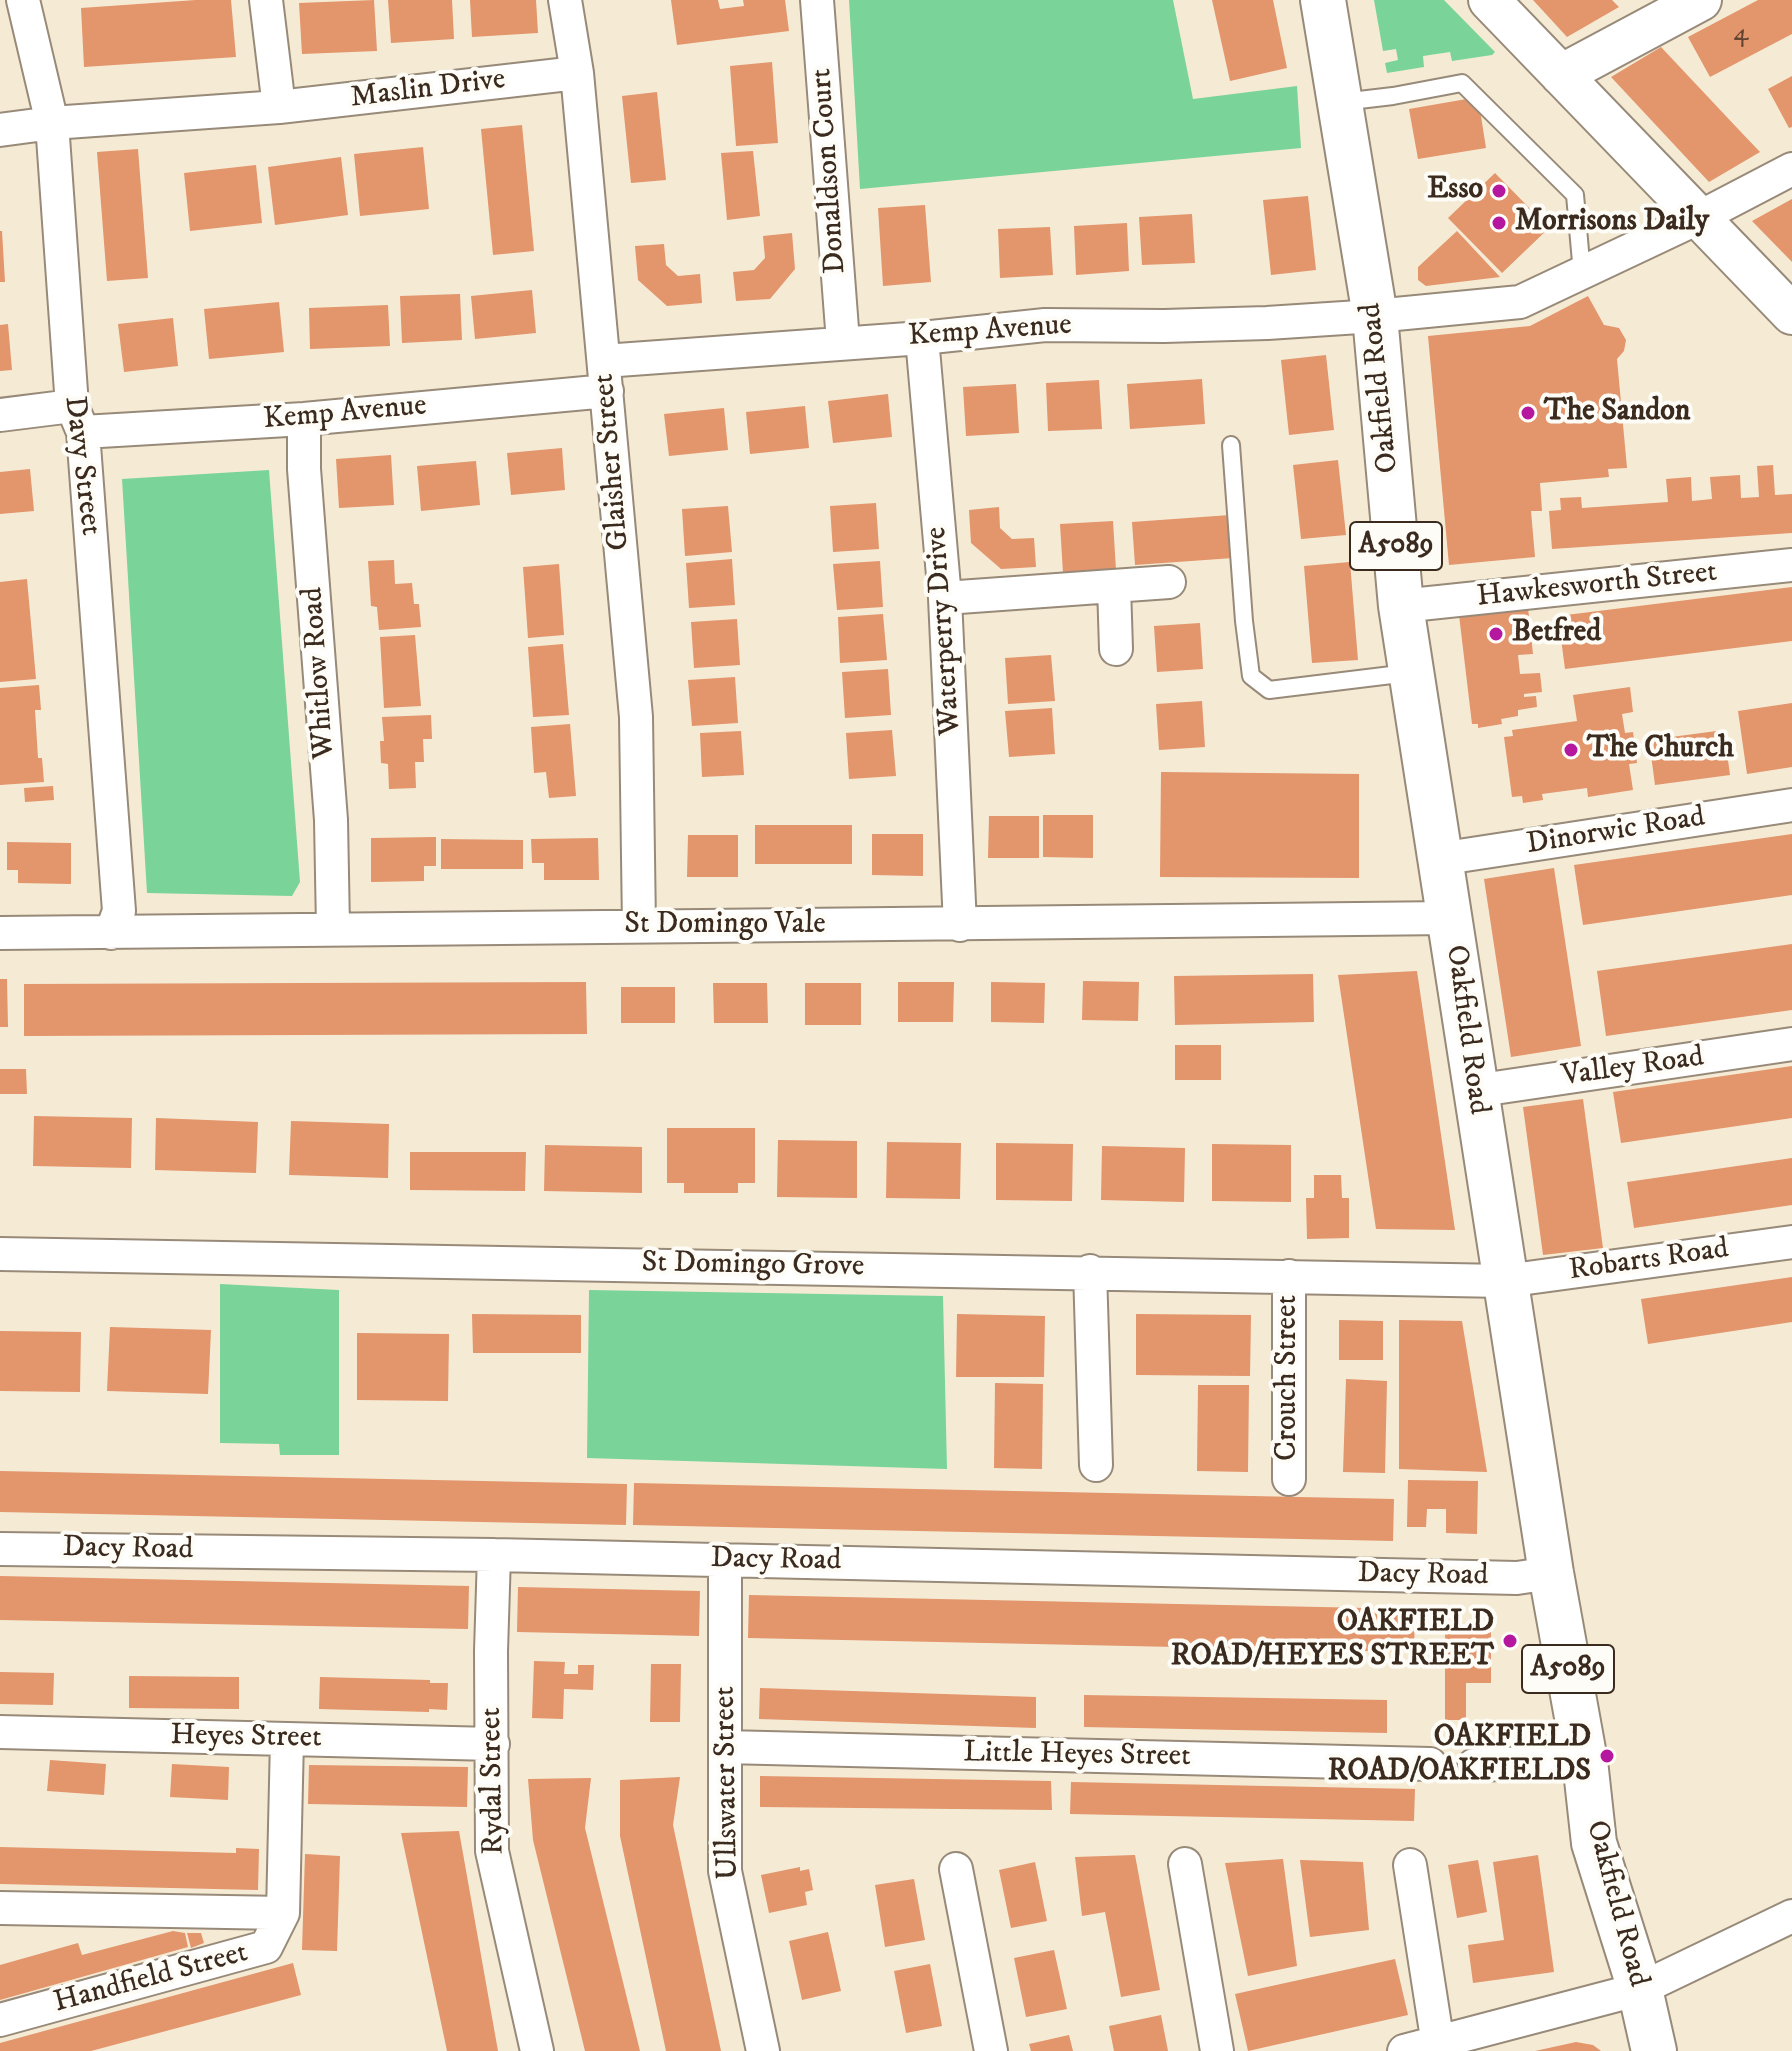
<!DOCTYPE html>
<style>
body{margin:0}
canvas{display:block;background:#f5ead4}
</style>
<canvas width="1792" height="2051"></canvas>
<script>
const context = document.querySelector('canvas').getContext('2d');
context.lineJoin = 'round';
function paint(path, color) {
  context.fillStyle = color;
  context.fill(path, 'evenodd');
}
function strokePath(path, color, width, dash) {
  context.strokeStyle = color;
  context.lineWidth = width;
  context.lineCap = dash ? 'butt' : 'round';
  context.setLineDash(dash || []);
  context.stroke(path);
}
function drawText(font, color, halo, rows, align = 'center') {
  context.font = font + ' "IM FELL DW Pica",serif';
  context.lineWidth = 8;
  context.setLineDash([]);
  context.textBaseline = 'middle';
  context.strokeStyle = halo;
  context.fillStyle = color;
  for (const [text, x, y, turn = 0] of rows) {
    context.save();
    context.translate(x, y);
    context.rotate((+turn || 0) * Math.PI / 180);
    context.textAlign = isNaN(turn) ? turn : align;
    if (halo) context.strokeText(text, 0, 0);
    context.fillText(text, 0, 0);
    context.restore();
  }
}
const green = new Path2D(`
 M849 0H1173L1193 99 1297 86 1301 148 860 189Z
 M1374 0H1444L1495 52 1492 55 1452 61 1450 52 1423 56 1424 67 1387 73 1385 63 1398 60 1396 49 1383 51Z
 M269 470 300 882 292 896 147 893 122 479Z
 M220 1284 339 1290V1455H280L279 1444 220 1443Z
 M589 1290 943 1296 947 1469 587 1458Z`);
const building = new Path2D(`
 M196 0H231L236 57 84 67 81 8Z
 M374 0 377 51 302 54 299 3Z
 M388 0H452L454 39 391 43Z
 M470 0H536L538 33 472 37Z
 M671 0H718L720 9 744 6 743 0H785L789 31 677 45Z
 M1212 0H1273L1287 68 1230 81Z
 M1533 0H1612L1619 7 1567 37Z
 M1758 0H1792V34L1710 77 1688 37Z
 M1661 47 1740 131 1760 152 1709 182 1611 77Z
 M772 62 778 143 736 146 730 66Z
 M1792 76V127L1789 128 1768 89Z
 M657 92 666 180 631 183 622 96Z
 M1478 97 1486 148 1418 159 1409 109Z
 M522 125 534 251 493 255 481 129Z
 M423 147 429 209 360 216 354 154Z
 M138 149 148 278 107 281 97 152Z
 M753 151 760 216 727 220 721 153Z
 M341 157 348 215 275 225 268 167Z
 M256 165 262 223 190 231 184 173Z
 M1495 173 1549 228 1502 273 1448 218Z
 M1308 196 1316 270 1271 275 1263 200Z
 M1792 199V262L1752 221Z
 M925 205 931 282 883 286 878 208Z
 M1192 214 1195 263 1142 265 1139 217Z
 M1127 223 1129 271 1076 275 1074 226Z
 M1050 227 1053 275 1000 278 998 229Z
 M0 231H2L5 282H0Z
 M1457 231 1500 277 1426 286 1418 280V267Z
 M792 233 795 269 770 299 736 301 733 272 754 270 765 258 763 236Z
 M664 244 666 265 678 276 700 274 702 303 667 306 638 280 635 246Z
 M532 290 536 333 475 339 471 296Z
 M460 294 462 340 402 343 400 296Z
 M1588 296 1604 325 1619 328 1626 340 1624 351 1617 359 1627 468 1608 469 1609 477 1540 483 1542 511H1531L1535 557 1449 565 1428 336 1530 326Z
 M279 302 284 352 209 359 204 309Z
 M388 305 390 346 310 349 309 308Z
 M173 318 178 366 124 372 118 324Z
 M8 324 12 370 0 371V325Z
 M1326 355 1334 430 1289 435 1281 360Z
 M1202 379 1205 424 1130 429 1127 384Z
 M1099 380 1102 429 1048 431 1046 383Z
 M1016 384 1019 433 966 436 963 387Z
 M888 394 892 437 833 443 828 401Z
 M805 406 809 448 750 454 746 412Z
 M724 408 728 450 669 456 664 414Z
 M562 448 565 490 511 495 507 453Z
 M391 455 394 505 339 508 336 459Z
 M1338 460 1346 535 1301 539 1293 465Z
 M476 461 480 505 421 511 417 466Z
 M1773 465 1775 495 1792 494V533L1552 549 1549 511 1561 510 1560 498 1581 497 1582 508 1668 502 1666 479 1691 477 1692 501 1712 499 1710 477 1740 475 1741 498 1759 497 1757 466Z
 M30 469 34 511 0 514V472Z
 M876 503 879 549 833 552 830 506Z
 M728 506 732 552 685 556 682 509Z
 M999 507 1000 528 1012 539 1034 538 1036 567 1001 569 971 543 969 510Z
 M1230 515 1233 558 1135 565 1132 522Z
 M1113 521 1116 570 1063 573 1060 524Z
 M732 559 735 605 689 608 686 563Z
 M394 560 395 584 412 583 414 604H419L421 627 379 630 377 607 371 606 368 561Z
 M880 561 883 607 837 610 833 564Z
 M1350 562 1358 660 1312 663 1304 566Z
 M559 564 564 635 528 638 523 567Z
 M27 579 36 679 0 682V582Z
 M1792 587V641L1565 669 1558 616Z
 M1528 608 1533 654 1518 655 1520 674 1540 673 1542 692 1524 694V697L1536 696 1537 707 1518 710V716L1501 719 1502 724 1478 728V724H1472L1459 615Z
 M883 614 887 660 840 663 838 617Z
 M737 619 740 665 694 668 691 622Z
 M1200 623 1203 669 1157 672 1154 626Z
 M415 635 421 706 384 708 380 637Z
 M563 644 569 715 533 717 528 647Z
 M1051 655 1055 701 1008 704 1005 658Z
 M888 669 891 715 845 718 842 672Z
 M735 677 738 723 692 726 688 680Z
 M39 685 41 710H35L38 758H42L44 782 0 785V688Z
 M1630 687 1633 712 1622 714 1625 733 1633 732 1637 763 1629 764 1633 790 1588 797 1587 788 1542 794 1543 800 1523 803 1522 796 1512 797 1504 737 1513 736 1512 730 1577 721 1573 695Z
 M1202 701 1205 747 1159 750 1156 704Z
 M1792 703V767L1747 774 1738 711Z
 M1052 708 1055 754 1009 757 1005 711Z
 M431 715 432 739H423L424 762H415L416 788 389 789 388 764 381 763 380 741H384L382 717Z
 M570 724 576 796 549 798 546 772 534 773 531 727Z
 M892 730 896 776 849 779 846 733Z
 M1724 730 1730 775 1655 785 1649 740Z
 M741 731 744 775 702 777 700 733Z
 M1161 772 1359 774V878L1160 877Z
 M53 786 54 800 25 802 24 788Z
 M1043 815H1093V858L1043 857Z
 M989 816H1039V858H988Z
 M755 825H852V864H755Z
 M872 834H923V876L872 875Z
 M1792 834V895L1583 925 1574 865Z
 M688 835H738V877H687Z
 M436 837V866H424V881L371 882V838Z
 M598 838 599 880H544V863H532L531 839Z
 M441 839 523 840V869H441Z
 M7 842 71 843V884L18 883V870H7Z
 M1554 868 1581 1046 1511 1057 1484 879Z
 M1792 944V1010L1606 1036 1597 971Z
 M1417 971 1455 1230 1376 1229 1338 975Z
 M1313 974 1314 1022 1175 1025 1174 976Z
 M0 979H7L8 1027H0Z
 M1083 981 1139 982 1138 1021 1082 1020Z
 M586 982 587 1034 24 1036V984Z
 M898 982H954L953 1022H898Z
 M991 982 1045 983 1044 1023 991 1022Z
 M713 983H767L768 1023H714Z
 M805 983H861V1025H805Z
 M621 987H675V1023H621Z
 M1175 1045H1221V1080H1175Z
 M1792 1066V1118L1621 1143 1613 1092Z
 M0 1069H26L27 1094H0Z
 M1583 1099 1603 1248 1543 1255 1523 1107Z
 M34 1116 132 1118 131 1168 33 1166Z
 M156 1118 258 1122 256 1173 155 1170Z
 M291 1121 389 1124 388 1178 289 1175Z
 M667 1128H755V1183H738V1193H684V1183H667Z
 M778 1140 857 1141V1198L777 1197Z
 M887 1142 961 1143 960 1199 886 1198Z
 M996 1143 1073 1144 1072 1201 996 1200Z
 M1212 1144 1291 1145V1202L1212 1201Z
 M545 1145 642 1147V1193L544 1191Z
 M1102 1146 1185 1148 1184 1202 1101 1200Z
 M410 1152H526L525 1191 410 1190Z
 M1792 1158V1205L1634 1228 1627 1182Z
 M1314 1175H1341L1342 1198H1349V1238L1307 1239 1306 1198H1314Z
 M1792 1277V1322L1648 1344 1641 1299Z
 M472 1314 581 1315V1353H473Z
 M957 1314 1045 1316 1044 1377H956Z
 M1136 1314 1251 1315 1250 1376 1136 1375Z
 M1339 1320 1383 1321V1360H1339Z
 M1399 1320 1462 1321 1487 1472 1399 1469Z
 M110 1327 211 1330 208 1394 107 1391Z
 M0 1331 81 1332 80 1392 0 1391Z
 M357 1333 449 1334 448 1401 357 1400Z
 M1346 1379 1387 1381 1385 1473 1343 1472Z
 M995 1383 1043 1384 1042 1469 994 1468Z
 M1198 1385H1249L1248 1472 1197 1471Z
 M0 1471 627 1484 626 1525 0 1512Z
 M1408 1480 1478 1481 1477 1534 1446 1533V1509H1427L1426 1527H1407Z
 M634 1483 1394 1499 1393 1541 633 1525Z
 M0 1576 469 1586 468 1629 0 1620Z
 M518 1587 700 1591 699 1636 517 1632Z
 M749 1595 1415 1609 1414 1652 748 1638Z
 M1445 1628H1491V1683H1466V1720H1445Z
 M534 1661 565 1662 564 1674H578V1665H594L593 1690 564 1689 563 1719 532 1718Z
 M651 1664H681L680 1722H650Z
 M0 1672 54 1673 53 1705 0 1704Z
 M129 1676 239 1677V1709L129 1708Z
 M320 1677 430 1680V1683H448L447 1710 429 1709V1712L319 1709Z
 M760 1688 1036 1697V1728L759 1719Z
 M1084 1695 1387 1700V1733L1084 1727Z
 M50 1760 106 1764 104 1795 47 1791Z
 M172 1764 229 1767 228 1800 170 1797Z
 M309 1765 468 1767 467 1807 308 1804Z
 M760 1776 1051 1781 1052 1810 760 1807Z
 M680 1777 673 1825 721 2051H666L620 1836V1780Z
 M591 1778 585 1828 640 2051H585L533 1840 528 1779Z
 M1071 1782 1415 1789 1414 1821 1070 1814Z
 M459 1831 498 2051H447L401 1833Z
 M0 1847 236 1853V1848L259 1849 258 1890 0 1884Z
 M305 1854 340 1856 337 1951 302 1950Z
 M1135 1855 1160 1990 1121 1997 1105 1912 1082 1916 1075 1857Z
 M1538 1855 1554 1972 1473 1983 1468 1945 1504 1940 1493 1862Z
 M1283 1859 1297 1966 1248 1976 1225 1863Z
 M1300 1860 1363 1862 1369 1930 1310 1937Z
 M1478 1860 1487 1912 1457 1918 1448 1865Z
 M1035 1862 1047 1921 1011 1928 999 1870Z
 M800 1867V1871L809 1869 813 1890 805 1892 807 1905 769 1913 761 1875Z
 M914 1879 925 1940 885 1947 875 1885Z
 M173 1931 185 1933 188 1947 0 2000V1965L78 1943 82 1955Z
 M828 1932 841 1991 802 2000 789 1941Z
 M187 1933H201L204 1943 191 1948Z
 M1054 1950 1067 2009 1026 2017 1014 1958Z
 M1395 1959 1408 2015 1248 2051 1235 1994Z
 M293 1963 301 1995 91 2051H0V2043Z
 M930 1964 942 2026 906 2033 894 1971Z
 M1161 2015 1168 2051H1114L1109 2026Z
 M1069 2035 1073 2051H1031L1029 2044Z
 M1576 2042 1593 2045 1601 2051H1535Z`);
const service = new Path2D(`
 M1342 102 1393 96 1462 83 1575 195 1582 273
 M1231 445 1244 621 1251 676 1269 690 1408 673`);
const minor = new Path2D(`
 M23 0 52 123 72 406 83 432 119 911 111 933
 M266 0 279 107
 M565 0 577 73 636 717 639 926
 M817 0 843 342
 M0 130 52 123 279 107 577 73
 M922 338 945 598 960 925
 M604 361 922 338 1045 325 1164 326 1267 323 1375 316 1520 302 1700 217 1792 169
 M0 415 72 406
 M304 419V469L331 820 333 928
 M83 432 304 419 607 391
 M1114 586 1116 649
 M945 598 1169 582
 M1401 606 1792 565
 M1439 859 1792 805
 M0 933C483 927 967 925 1450 918
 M1474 1091 1792 1044
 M0 1254 1505 1281 1792 1242
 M1090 1271 1096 1465
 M1289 1479V1276
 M0 1549 494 1555 1517 1578 1551 1573
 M494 1555 491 1651 492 1851 537 2051
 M725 1560V1871L763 2051
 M0 1732 493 1744
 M725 1747 1430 1764
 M1474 1765 1585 1761
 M1185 1864 1217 2051
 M1410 1865 1439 2051
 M956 1869 991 2051
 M0 1908 283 1913
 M0 2020 266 1947 283 1913 287 1739
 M1404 2051 1640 1989 1792 1916`);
const tertiary = new Path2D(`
 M1489 0 1792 314
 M1561 75 1701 0`);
const trunk = new Path2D(`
 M1323 0 1375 316 1401 606 1551 1573 1585 1761 1594 1843 1640 1989 1654 2051`);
const markers = [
 [1499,191,8,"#b5179e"],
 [1499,223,8,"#b5179e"],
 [1528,413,8,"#b5179e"],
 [1496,634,8,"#b5179e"],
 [1571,750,8,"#b5179e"],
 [1510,1641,8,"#b5179e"],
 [1607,1756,8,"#b5179e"]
];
const numberNames = [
 ["4",1741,35]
];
const shields = [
 [1396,546,92],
 [1568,1669,92]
];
const shieldNames = [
 ["A5089",1396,546],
 ["A5089",1568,1669]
];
const streetNames = [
 ["Maslin Drive",428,90,-7],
 ["Donaldson Court",830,171,-94],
 ["Kemp Avenue",990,332,-4],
 ["Oakfield Road",1381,388,-96],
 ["Kemp Avenue",345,414,-5],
 ["Glaisher Street",613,462,-95],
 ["Davy Street",81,466,83],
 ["Hawkesworth Street",1597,586,-6],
 ["Waterperry Drive",945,631,-94],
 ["Whitlow Road",320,673,-94],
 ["Dinorwic Road",1616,832,-9],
 ["St Domingo Vale",725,926],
 ["Oakfield Road",1466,1030,82],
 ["Valley Road",1633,1068,-8],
 ["Robarts Road",1649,1261,-8],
 ["St Domingo Grove",753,1266,1],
 ["Crouch Street",1289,1378,-90],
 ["Dacy Road",128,1550,1],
 ["Dacy Road",776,1561,1],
 ["Dacy Road",1423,1576,1],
 ["Heyes Street",246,1738,1],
 ["Little Heyes Street",1077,1756,1],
 ["Rydal Street",494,1781,-91],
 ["Ullswater Street",728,1783,-91],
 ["Oakfield Road",1616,1904,75],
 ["Handfield Street",151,1979,-15]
];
const poiNames = [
 ["Esso",1483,191,"right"],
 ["Morrisons Daily",1515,223],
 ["The Sandon",1544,413],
 ["Betfred",1512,634],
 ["The Church",1587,750],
 ["OAKFIELD",1494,1624,"right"],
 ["ROAD/HEYES STREET",1494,1658,"right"],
 ["OAKFIELD",1591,1739,"right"],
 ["ROAD/OAKFIELDS",1591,1773,"right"]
];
paint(green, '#7ad49a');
paint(building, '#e3956c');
strokePath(service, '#988a79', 20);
strokePath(minor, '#988a79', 36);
strokePath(tertiary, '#988a79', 44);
strokePath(trunk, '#988a79', 48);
strokePath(service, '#fff', 16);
strokePath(minor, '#fff', 32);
strokePath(tertiary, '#fff', 40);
strokePath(trunk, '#fff', 44);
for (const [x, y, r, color] of markers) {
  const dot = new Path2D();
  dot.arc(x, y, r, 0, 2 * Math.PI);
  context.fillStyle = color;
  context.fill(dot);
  strokePath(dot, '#fdfcf7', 3);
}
drawText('26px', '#654532', null, numberNames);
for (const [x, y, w] of shields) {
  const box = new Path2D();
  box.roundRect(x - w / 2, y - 24, w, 48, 6);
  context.fillStyle = '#fdfcf7';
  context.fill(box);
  strokePath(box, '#3b2a1e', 2);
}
drawText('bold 28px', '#3b2a1e', null, shieldNames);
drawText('30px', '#3b2a1e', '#fdfcf7', streetNames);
drawText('bold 30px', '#3b2a1e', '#fdfcf7', poiNames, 'left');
</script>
